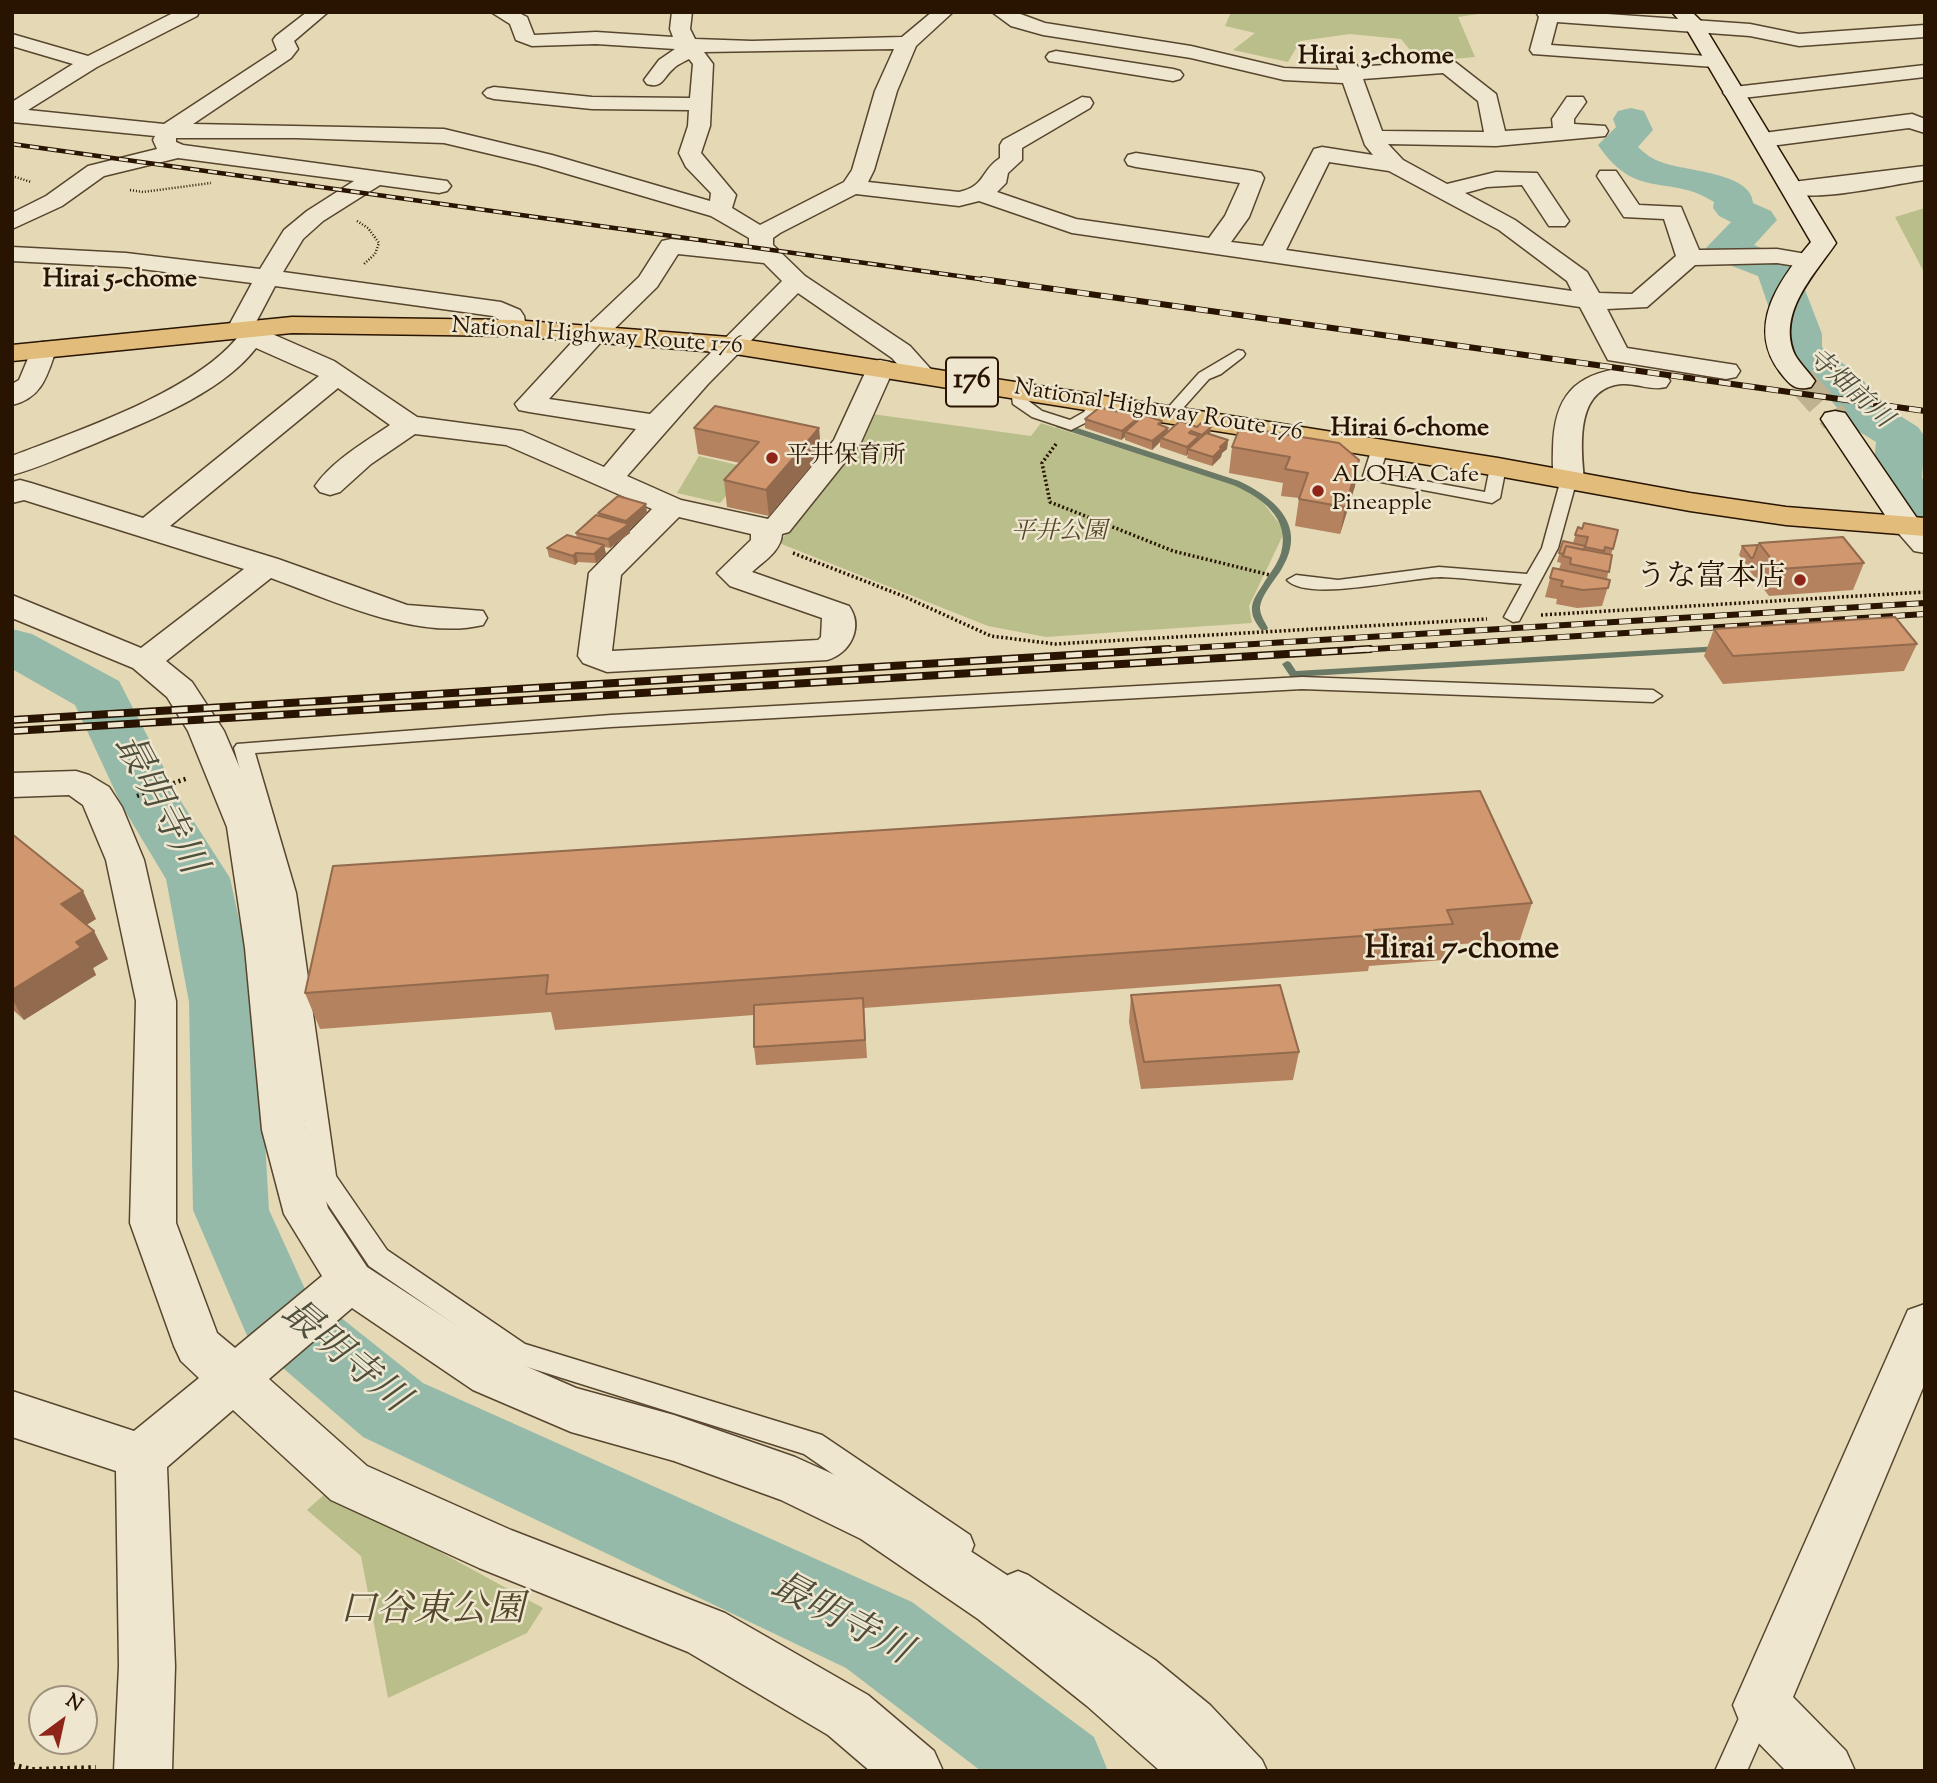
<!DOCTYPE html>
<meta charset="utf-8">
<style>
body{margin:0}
#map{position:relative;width:1937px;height:1783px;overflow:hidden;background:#e5d9b5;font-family:"Sorts Mill Goudy",serif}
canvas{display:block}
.frame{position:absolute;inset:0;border:14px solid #281401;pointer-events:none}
.north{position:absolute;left:28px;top:1685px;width:70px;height:70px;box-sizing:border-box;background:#eee6cf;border:2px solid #9f927d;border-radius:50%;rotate:33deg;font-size:19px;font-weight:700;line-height:28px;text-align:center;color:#281401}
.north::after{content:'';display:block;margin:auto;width:24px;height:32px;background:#8f2418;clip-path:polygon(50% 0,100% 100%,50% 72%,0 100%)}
</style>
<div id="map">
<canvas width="1937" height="1783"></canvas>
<div class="frame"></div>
<div class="north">N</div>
</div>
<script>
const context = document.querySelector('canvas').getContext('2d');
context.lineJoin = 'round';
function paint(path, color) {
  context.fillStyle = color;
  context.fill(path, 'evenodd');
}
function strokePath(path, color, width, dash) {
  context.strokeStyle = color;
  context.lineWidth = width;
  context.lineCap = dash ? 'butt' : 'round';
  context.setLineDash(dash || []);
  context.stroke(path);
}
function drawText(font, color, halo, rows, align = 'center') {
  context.font = font + ' "Sorts Mill Goudy","Noto Serif JP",serif';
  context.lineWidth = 5;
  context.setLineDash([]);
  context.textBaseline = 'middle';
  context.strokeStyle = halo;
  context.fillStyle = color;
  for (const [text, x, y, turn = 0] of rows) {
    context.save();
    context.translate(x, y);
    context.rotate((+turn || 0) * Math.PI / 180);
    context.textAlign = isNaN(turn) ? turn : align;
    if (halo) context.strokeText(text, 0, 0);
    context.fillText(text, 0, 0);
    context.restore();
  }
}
const green = new Path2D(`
 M1231 12H1483L1484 13 1458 17 1475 57 1420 62 1401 39 1350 34 1300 41 1288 62 1233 50 1255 33 1225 26Z
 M1925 208V274L1895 217Z
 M872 414 1031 436 1041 423 1233 484 1258 496 1285 531 1249 606 1252 623 1046 637 988 626 779 543 860 441Z
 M699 456 750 468 720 503 677 493Z
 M328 1491 543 1608 527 1633 388 1698 361 1556 307 1510Z`);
const stream = new Path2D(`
 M1056 423H1062L1239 481C1277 499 1308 527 1281 570 1275 580 1261 595 1260 608 1260 615 1265 622 1268 628L1267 630H1261C1257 624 1252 618 1252 610 1251 600 1260 590 1265 581 1271 572 1278 563 1281 553 1291 518 1261 497 1233 485L1056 427Z
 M1720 646 1723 647 1725 649 1723 651 1293 677 1290 676 1282 664 1287 661 1290 662 1296 671Z`);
const river = new Path2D(`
 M1631 108 1644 111 1653 130 1638 147C1644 153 1652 159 1661 162 1682 171 1752 172 1753 203L1771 211 1777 220 1754 245 1791 260 1797 269 1822 334V347L1860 377 1889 409 1918 427 1925 437 1922 478 1925 480V521C1902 516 1885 501 1872 482L1876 442 1855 429 1828 397 1784 361 1778 351V334L1758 276 1711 258 1705 249 1731 222 1719 216 1713 208 1714 202C1669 173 1637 202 1598 145L1616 127 1613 119 1618 111Z
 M12 629 32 634 119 681 182 803 230 878 257 1002 269 1210 305 1289 423 1383 912 1602 1094 1737 1108 1771H981L846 1668 363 1437 248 1338 193 1210 189 1002 166 879 122 806 75 705 12 669Z`);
const secondaryTunnel = new Path2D(`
 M1801 381 1835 419`);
const pathFar3 = new Path2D(`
 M12 176 31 182
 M130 190 143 192 211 183
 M357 221 368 228 379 243 375 254 364 264`);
const pathFar2 = new Path2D(`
 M1056 444 1042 463 1050 502 1173 551 1270 575
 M793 553 903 596 991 636 1055 644 1487 619
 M1541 615 1925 592`);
const pathFar1 = new Path2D(`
 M137 796 188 778`);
const path = new Path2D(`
 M12 1765 32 1770 96 1768`);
const lane = new Path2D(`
 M1238 350 1243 351 1245 354 1243 357 1221 374 1209 379 1175 417H1165L1162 414 1165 411 1199 373Z
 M1019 385 1027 390 1026 399 1042 411 1070 420 1084 412 1092 399H1102L1105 402 1095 418 1071 430 1032 417 1013 404 1011 390Z
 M1380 443 1388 448 1380 473 1485 492 1490 467 1498 462 1504 464 1506 467 1500 498 1492 503 1365 479 1363 476 1372 448Z
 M1569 474 1577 479 1558 548 1519 621 1513 622 1504 617 1522 584C1495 582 1468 578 1441 577 1410 577 1308 603 1287 580L1296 575 1338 580 1439 567 1527 574 1542 548 1561 479Z
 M1302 677 1653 690 1662 696 1653 702 1302 689 611 727 255 753 296 893 336 1176 387 1250 525 1344 822 1435 970 1535 974 1545 970 1555 960 1559 950 1555 804 1454 508 1361 369 1266 315 1185 312 1178 274 893 234 748 237 744 611 715Z
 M1018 1571 1028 1575 1155 1660 1210 1705 1262 1760 1267 1771H1229L1188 1727 1133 1682 1008 1595 1003 1585 1008 1575Z
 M1760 1692 1771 1696 1775 1707 1747 1771H1715L1749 1696Z`);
const street = new Path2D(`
 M175 12H199L197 16 97 67 28 110 164 124 277 50 273 40 276 36 307 12H328L294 41 298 49 291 58 193 124 444 129 552 155 710 201 711 193 686 167 679 153 688 126 689 110 592 109 494 99 487 97 483 93 487 89 494 87 592 97 690 98 693 64 689 59C684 62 678 64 674 68 663 77 663 89 647 84L644 80 659 60 675 49 596 44 532 46 516 40 510 24 491 12H517L527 17 534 35 596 32 673 37 670 29 672 12H692L690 29 695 39 752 41 902 37 932 12H953L916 46 897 91 874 170 868 182 959 192C986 186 980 171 1000 158V145L1003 140 1082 97 1090 98 1093 103 1090 108 1022 148V160L1008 173 1006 183 997 192 1076 219 1209 238 1225 216 1240 183 1136 167 1128 165 1125 160 1128 155 1136 153 1253 171 1261 173 1264 178 1249 217 1231 242 1263 246 1314 149 1322 147 1373 155 1365 145 1343 83 1284 80 1191 58 1043 35 1011 26 992 12H1015L1045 23 1191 46 1284 68 1339 70 1337 65 1340 61H1354L1358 67 1448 60 1455 62 1496 94 1505 131 1553 128 1552 119 1567 97H1583L1586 102 1574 119V124L1605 126 1608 131 1605 136 1496 146 1388 144 1403 160 1447 184 1496 172 1537 173 1569 221 1565 226H1549L1522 185 1487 187 1465 193 1515 220 1587 272 1599 293 1632 294 1676 256 1664 219 1624 217 1597 176 1600 171H1616L1639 205 1681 207 1699 250 1777 249 1818 256 1821 261 1818 266 1809 268 1777 263 1695 265 1647 307 1607 309 1627 348 1736 365 1740 371 1736 377 1726 379 1608 360 1580 307 1072 233 979 201 959 206 856 194 780 233 773 238V245L805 276 910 346 936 375 932 381 922 383 912 381 892 358 798 293 708 384 627 476 681 500 768 519 834 440 870 362 880 360 890 362 894 368 861 442 789 532 782 534C781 551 764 561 752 572L849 606C864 627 850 654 827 660L607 672 583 663 578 656 589 573 652 509 506 445 415 434 371 464 340 492 330 495 320 492 315 486C333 460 365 442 390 425L338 388 170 526 278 559 407 605 483 611 487 618 483 625C417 641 332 600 271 578L166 661 192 682 224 731 265 827 285 948 306 1130 328 1208 367 1267 507 1358 576 1388 674 1415 795 1457 897 1503 1016 1581 1127 1666 1223 1751 1232 1771H1160L1087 1706 978 1619 861 1539 781 1500 674 1461 571 1432 473 1390 352 1308 269 1379 367 1466 511 1530 725 1613 868 1695 934 1751 943 1771H870L828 1735 688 1652 479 1568 331 1500 233 1410 167 1467 175 1666 172 1771H114L119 1666 116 1471 12 1437V1391L134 1431 199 1378 181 1361 174 1346 130 1223 136 1001 106 860 83 805 69 795 12 797V773L76 771 89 775 109 787 122 807 144 860 176 1001V1223L217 1333 235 1348 322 1276 284 1214 262 1130 245 948 227 827 188 731 167 697 133 668 12 618V595L141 648 244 569 24 500 12 503V482L20 480 31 483 143 518 319 376 256 348C220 395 143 423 89 446 64 456 38 468 12 475V456C77 431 193 392 237 338L227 329 252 283 126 267 12 261V247L126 253 260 269 284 230 307 211 354 181 178 158 104 176 62 206 12 229V213L46 196 88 166 157 149 153 140 155 136 12 122V102L73 64 12 46V34L88 56ZM894 49 875 91 852 170 844 182 760 225 732 208 736 195 701 153 710 126 713 64 704 52ZM1443 73 1478 101 1484 132 1382 131 1363 79ZM176 138H296L444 143 537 165 711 216 749 238V247L671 239 662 241 639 277 585 328 515 404 519 410 529 412 636 429 604 467 522 431 417 417 334 361 254 326 275 286 493 316 499 320 504 334 513 336 522 334 526 328 524 316 520 310 501 302 283 272 303 239 323 221 380 185 439 193 447 191 451 186 447 181 183 145 176 142ZM1329 162 1389 171 1499 230 1567 281 1572 291 1286 250ZM678 254 764 263 782 281 650 414 549 399 603 340 657 287ZM679 517 751 534V540L717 573 730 586 822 618 821 637 818 640 612 651 621 575Z
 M1536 12H1579L1750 24 1799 34 1925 25V37L1799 46 1750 36 1557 22 1551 45 1721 57 1724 61 1721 65 1714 67 1533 54 1530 50 1539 17Z
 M1056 51 1173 69 1180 71 1183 75 1180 79 1173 81 1049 61 1046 57 1049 53Z
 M1925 65V77L1734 99 1727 97 1723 93 1727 89 1734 87Z
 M1912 114 1925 119V133L1909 128 1763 147 1755 145 1752 140 1755 135 1763 133Z
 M1925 166V180C1887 185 1820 202 1784 193L1780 188 1784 183Z
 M43 342 52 344 56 350C47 376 42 398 12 405V384L19 380 34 344Z
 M1624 368 1666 375 1670 381 1666 387C1651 391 1637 383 1622 384 1575 388 1581 445 1584 479L1579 485 1569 488 1559 485C1551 475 1553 460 1553 448 1554 397 1574 374 1624 368Z
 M1908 518 1919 521 1925 526V553L1914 551 1893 527 1897 521Z
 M1925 1304V1383L1793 1697 1846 1751 1855 1771H1786L1741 1725 1733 1705 1908 1310Z`);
const secondary = new Path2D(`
 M1672 12H1692L1701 21 1836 243C1815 274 1776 313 1795 355 1800 364 1809 372 1815 381L1811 387C1795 391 1790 385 1780 372 1745 326 1780 279 1811 242L1686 28Z
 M1835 411 1845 413 1923 527 1919 533 1908 536 1897 533 1821 419 1825 413Z`);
const highway = new Path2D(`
 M292 317 513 320 729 337 1498 458 1690 493 1786 507 1925 518V536L1786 525 1690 511 1498 476 729 353 513 336 292 333 12 361V345Z`);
const railFar2 = new Path2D(`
 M12 144 994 281`);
const railFar1 = new Path2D(`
 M982 279 1925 411
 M1140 651 1925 603
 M1342 651 1925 614`);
const rail = new Path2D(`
 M12 720 1169 649
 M12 731 1370 649`);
const wall = new Path2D(`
 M1113 411 1143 414 1142 417 1168 428 1167 432 1180 421 1210 434 1228 440 1227 449 1222 453 1221 457 1212 466 1187 458 1188 454 1186 456 1160 447V442L1152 450 1125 440V437L1121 440 1085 428V419Z
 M694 428H819L821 454 769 516 727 507 724 480 740 463 698 454Z
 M1232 447 1359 460 1355 486 1340 534 1295 526 1299 498 1281 496 1283 483 1229 473Z
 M598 513H647L630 529V533L610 548 604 547 606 554 596 563 578 562 575 565 549 557 547 548 577 538 576 533 599 516Z
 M1578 527 1582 529 1618 530 1611 555 1607 579 1610 580 1602 606 1577 608 1556 604 1557 599 1545 597 1553 568 1559 569 1561 563 1557 562 1563 541 1573 543Z
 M1759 543 1864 563 1853 590 1769 596 1749 570 1750 567H1748L1739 555 1742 546 1758 545Z
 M1714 629 1917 644 1904 671 1723 684 1704 656Z
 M12 834 96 919 86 925 108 959 93 968 96 975 24 1020 12 1009Z
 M1532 903 1520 940 1447 945 1443 960 1369 966 1368 971 864 1008 867 1058 756 1065 754 1047V1015L555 1030 551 1012 320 1029 305 993Z
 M1131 995 1299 1052 1293 1080 1141 1089 1129 1022Z`);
const shadedWall = new Path2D(`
 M1143 414 1142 422 1125 432V437L1121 440 1122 431Z
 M1211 427 1210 435 1201 443 1202 435Z
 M819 428 821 454 769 516 766 490Z
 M1168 428 1167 436 1161 438 1160 442 1152 450V441Z
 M1199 436 1198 445 1188 449V454L1186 456 1187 447Z
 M1228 440 1227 449 1222 453 1221 457 1212 466 1213 457 1220 447Z
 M1359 460 1355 486 1340 534 1345 507Z
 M646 504 647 513 630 529V533L610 548 608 539 627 526 626 521Z
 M604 545 606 554 596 563 594 554Z
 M576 553 578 562 575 565 573 556Z
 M83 891 96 919 75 932 61 904Z
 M94 931 108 959 93 968 96 975 24 1020 12 999V990L76 942Z`);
const building = new Path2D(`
 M715 406 819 428 766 490 724 480 759 442 694 428Z
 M1100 407 1113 411 1143 414 1122 431 1085 419Z
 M1144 415 1162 421 1158 424 1168 428 1152 441 1125 432Z
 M1180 421 1197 427 1201 423 1211 427 1202 435 1191 431 1189 433 1199 436 1187 447 1161 438Z
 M1240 427 1339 443 1359 460 1345 507 1299 499 1308 473 1285 469 1290 457 1232 447Z
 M1206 433 1228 440 1220 447 1222 448 1213 457 1188 449Z
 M618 496 646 504 626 521 598 513Z
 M596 515 629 524 608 539 576 533Z
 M1584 523 1618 530 1613 549 1605 547 1604 551 1585 547 1588 537 1575 535 1578 527 1582 529Z
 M567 535 604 545 594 554 576 553 573 556 547 548Z
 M1843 537 1864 563 1779 569 1759 543Z
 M1563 541 1585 546 1584 550 1566 546 1563 554 1559 553Z
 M1758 545 1753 558H1751L1742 546Z
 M1566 546 1612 555 1609 572 1570 564 1571 558 1563 556Z
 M1553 568 1610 580 1608 588 1583 590 1561 586 1563 581 1550 578Z
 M1895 617 1917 644 1733 656 1714 629Z
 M1480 791 1532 903 1447 910 1453 924 1374 930 1376 935 546 994 548 975 305 993 333 866Z
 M12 834 83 891 61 904 94 931 76 942 81 947 12 990Z
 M1280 985 1299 1052 1144 1062 1131 995Z
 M863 998 865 1040 754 1047V1005Z`);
const markers = [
 [772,458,7,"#8f2418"],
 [1318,491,7,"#8f2418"],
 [1800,580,7,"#8f2418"]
];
const farStreetnames = [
 ["National Highway Route 176",597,338,4],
 ["National Highway Route 176",1158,412,9]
];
const farPoinames = [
 ["平井保育所",786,458],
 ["ALOHA Cafe",1332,477],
 ["Pineapple",1332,505]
];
const farParknames = [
 ["平井公園",1059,534]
];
const farNeighbourhoodnames = [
 ["Hirai 3-chome",1376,59],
 ["Hirai 5-chome",120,282],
 ["Hirai 6-chome",1410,431]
];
const farWaternames = [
 ["寺畑前川",1848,390,42]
];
const shields = [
 [972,382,52]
];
const shieldNames = [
 ["176",972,382]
];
const poiNames = [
 ["うな富本店",1786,580]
];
const neighbourhoodNames = [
 ["Hirai 7-chome",1462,952]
];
const nearParknames = [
 ["口谷東公園",432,1614]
];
const nearWaternames = [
 ["最明寺川",156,806,62],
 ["最明寺川",342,1359,40],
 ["最明寺川",839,1622,28]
];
paint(green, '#b9be8a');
paint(stream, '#6a7866');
paint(river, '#96baaa');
strokePath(secondaryTunnel, '#bfb291', 29, [29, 15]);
strokePath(lane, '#57452e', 3);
strokePath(street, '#57452e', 3);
strokePath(secondary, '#281401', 3);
strokePath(highway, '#281401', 3);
strokePath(pathFar3, '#281401', 2.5, [1, 2]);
strokePath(pathFar2, '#281401', 3.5, [2, 2.5]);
strokePath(pathFar1, '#281401', 4.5, [2, 3.5]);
strokePath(path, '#281401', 6, [2.5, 4.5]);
paint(lane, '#eee6cf');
paint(street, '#eee6cf');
paint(secondary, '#eee6cf');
paint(highway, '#e2bc7a');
strokePath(railFar2, '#281401', 4.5);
strokePath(railFar1, '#281401', 6);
strokePath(rail, '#281401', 8);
strokePath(railFar2, '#eee6cf', 2.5, [9]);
strokePath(railFar1, '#eee6cf', 4.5, [12]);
strokePath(rail, '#eee6cf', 5, [16]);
paint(wall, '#b4825f');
paint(shadedWall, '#926a4d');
paint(building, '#d1976e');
strokePath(building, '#926a4d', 2);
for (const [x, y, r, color] of markers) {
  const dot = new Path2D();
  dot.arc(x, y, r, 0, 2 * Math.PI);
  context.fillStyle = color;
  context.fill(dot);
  strokePath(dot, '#eee6cf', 2.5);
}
drawText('24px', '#281401', '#eee6cf', farStreetnames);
drawText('24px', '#281401', '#eee6cf', farPoinames, 'left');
drawText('italic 24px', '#54472a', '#eee6cf', farParknames);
drawText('bold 26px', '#281401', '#eee6cf', farNeighbourhoodnames);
drawText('italic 26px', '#4e4e3c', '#eee6cf', farWaternames);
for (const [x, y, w] of shields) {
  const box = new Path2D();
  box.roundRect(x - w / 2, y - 24.5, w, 49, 5);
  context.fillStyle = '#eee6cf';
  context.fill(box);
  strokePath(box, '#281401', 2);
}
drawText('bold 28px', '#281401', null, shieldNames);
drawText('30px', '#281401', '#eee6cf', poiNames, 'right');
drawText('bold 32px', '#281401', '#eee6cf', neighbourhoodNames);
drawText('italic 37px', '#54472a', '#eee6cf', nearParknames);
drawText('italic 38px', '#4e4e3c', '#eee6cf', nearWaternames);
</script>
